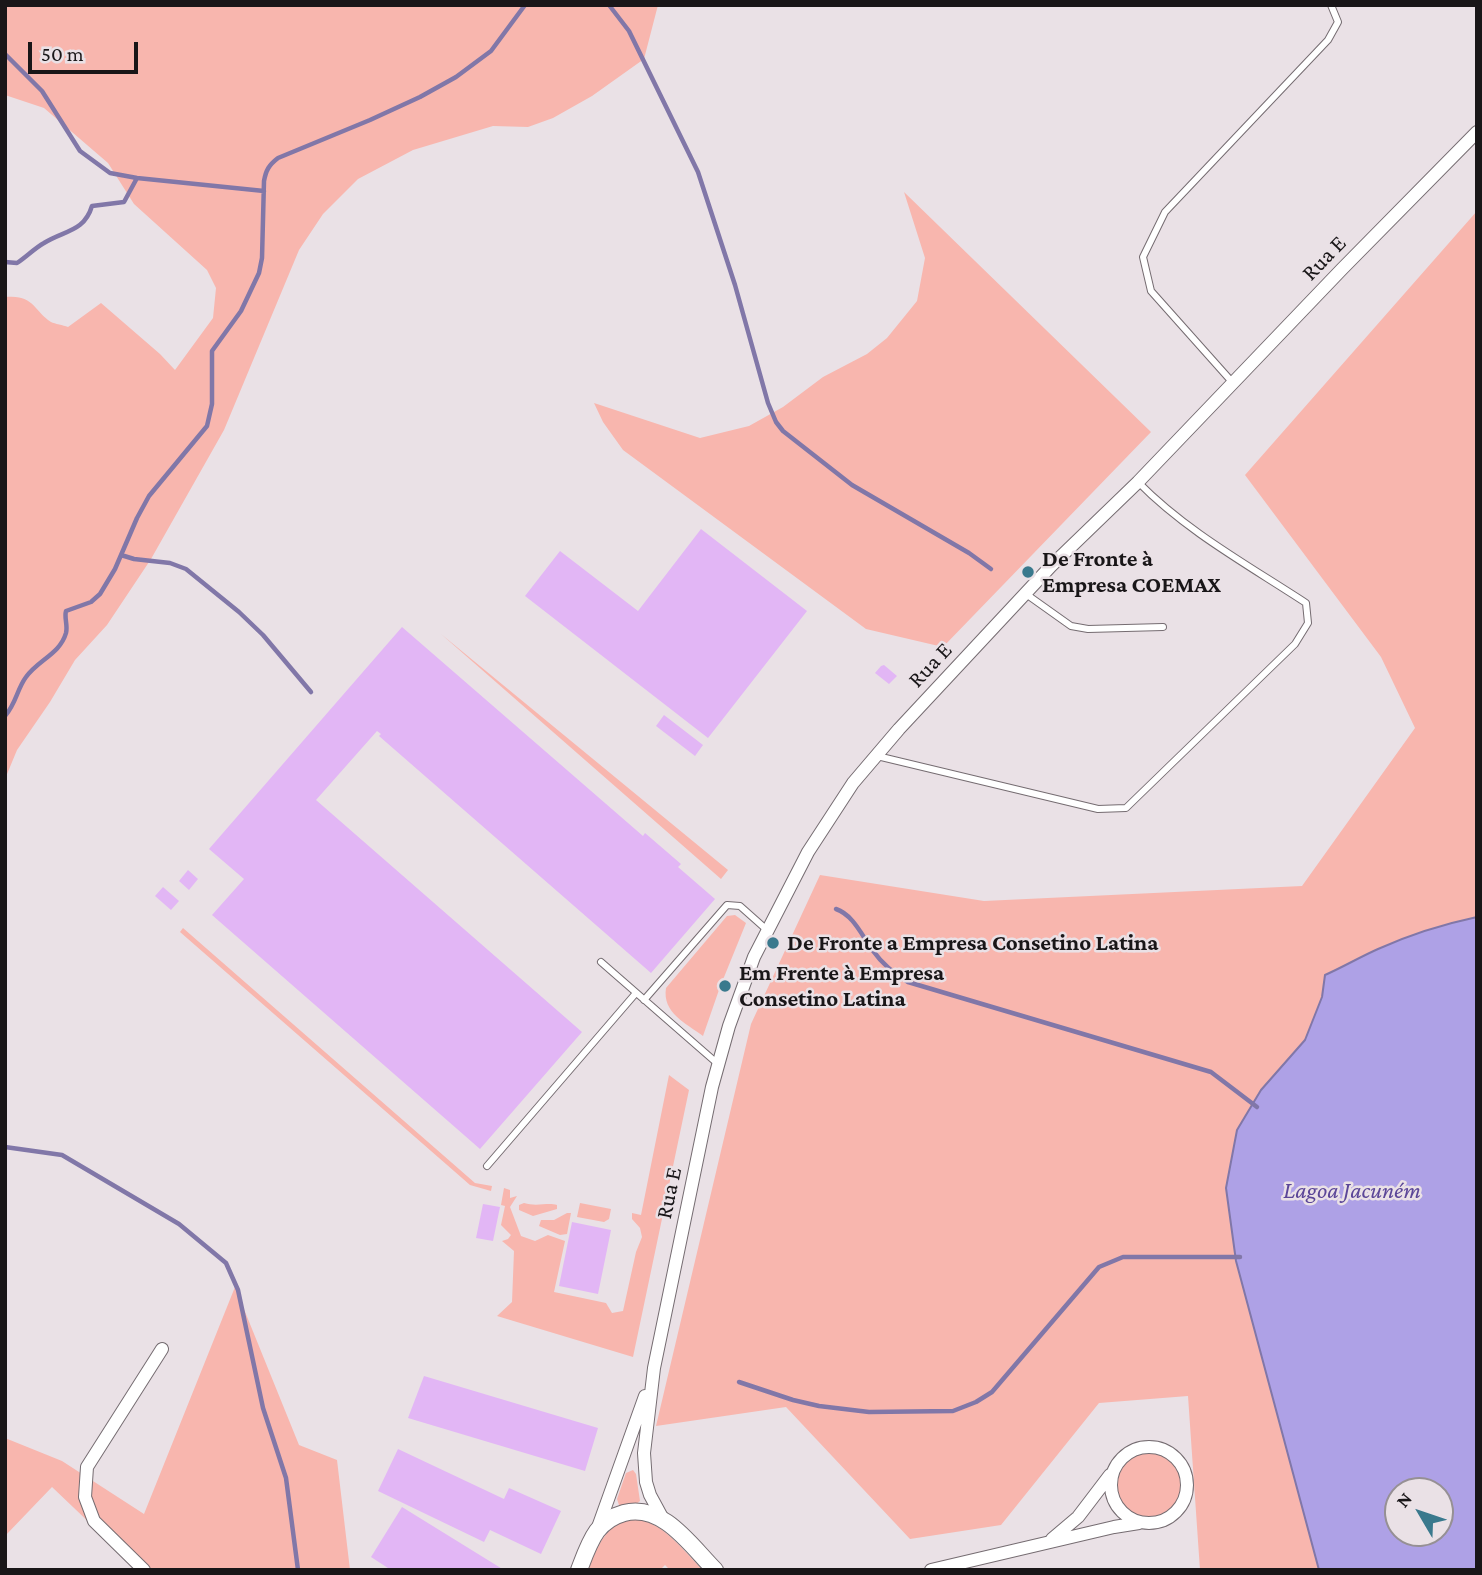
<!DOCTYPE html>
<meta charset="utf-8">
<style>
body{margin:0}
#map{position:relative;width:1482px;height:1575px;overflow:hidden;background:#eae1e6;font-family:"Crimson Pro",serif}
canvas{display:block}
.frame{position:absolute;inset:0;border:7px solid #191618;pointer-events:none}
.north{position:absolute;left:1384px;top:1477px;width:70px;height:70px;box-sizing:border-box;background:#eae1e6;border:2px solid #969094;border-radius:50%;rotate:309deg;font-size:19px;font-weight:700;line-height:28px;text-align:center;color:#191618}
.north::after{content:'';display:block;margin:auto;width:24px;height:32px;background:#3a798d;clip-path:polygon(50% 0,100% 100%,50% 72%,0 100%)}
.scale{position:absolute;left:28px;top:42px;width:110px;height:32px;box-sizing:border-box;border:4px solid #191618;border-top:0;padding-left:9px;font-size:21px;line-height:24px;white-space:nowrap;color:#191618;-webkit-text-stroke:5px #eae1e6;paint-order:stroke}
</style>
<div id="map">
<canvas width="1482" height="1575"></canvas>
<div class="frame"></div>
<div class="north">N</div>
<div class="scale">50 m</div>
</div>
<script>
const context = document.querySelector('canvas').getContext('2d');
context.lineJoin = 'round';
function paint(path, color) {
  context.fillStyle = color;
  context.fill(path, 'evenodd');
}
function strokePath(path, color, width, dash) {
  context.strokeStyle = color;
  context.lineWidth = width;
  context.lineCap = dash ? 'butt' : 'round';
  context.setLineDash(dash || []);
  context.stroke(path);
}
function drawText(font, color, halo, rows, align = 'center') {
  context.font = font + ' "Crimson Pro",serif';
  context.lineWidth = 5;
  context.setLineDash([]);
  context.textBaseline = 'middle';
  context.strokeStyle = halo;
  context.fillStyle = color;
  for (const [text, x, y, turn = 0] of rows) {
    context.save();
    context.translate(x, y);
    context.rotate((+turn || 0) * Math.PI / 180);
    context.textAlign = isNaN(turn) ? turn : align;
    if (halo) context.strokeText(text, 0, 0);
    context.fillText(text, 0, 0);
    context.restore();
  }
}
const green = new Path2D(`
 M5 5H658L644 59 592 96 553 118 528 127 493 126 413 150 358 179 323 214 299 250 224 430 151 559 107 625 75 660 50 702 17 750 5 779V297C34 294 33 310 51 322 55 324 63 325 68 327L101 303 160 354 175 370 213 318 216 288 207 270 134 204 108 163 44 108 5 95Z
 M904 192 1151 432 943 647 866 629 623 450 603 422 594 403 700 438 749 426 783 407 823 377 867 354 887 338 917 301 925 258Z
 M1477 211V917C1444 924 1409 934 1379 949 1360 957 1343 967 1325 975L1322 997 1305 1040 1261 1090 1226 1188 1237 1261 1319 1570H1200L1188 1396 1099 1403 1001 1525 910 1539 786 1407 656 1426 751 1024 820 875 984 901 1302 886 1415 728 1381 657 1245 475Z
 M441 634 728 870 721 879Z
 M735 915 746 923 720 987 703 1036C686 1023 662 1013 666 988L727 916Z
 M183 928 475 1183 492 1186 491 1191 470 1185 180 932Z
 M669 1075 689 1090 633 1357 497 1316 512 1302 514 1251 502 1241 508 1239 511 1235 501 1225 505 1206 501 1205 504 1188 510 1190V1198L517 1196 510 1207 521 1236 535 1241 548 1235 565 1241 554 1292 606 1303 612 1313 623 1311 636 1252 642 1237 640 1228 632 1219V1213L641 1215Z
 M524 1203C537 1207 548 1202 557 1205V1209L533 1216 519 1210V1205Z
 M580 1203 611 1209 609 1219 604 1222 577 1217Z
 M567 1213H571L567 1234 560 1235 539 1226 541 1220H554Z
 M235 1287 299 1445 337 1460 350 1570H139L52 1487 5 1536V1438L62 1461 144 1514Z
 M1115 1485a34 34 0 1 1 68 0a34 34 0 1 1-68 0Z
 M633 1470 636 1474 640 1501 635 1505H619L617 1499 626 1473Z
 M631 1519C662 1519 682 1550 703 1570H670L665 1565 660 1570H588C598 1546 604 1526 631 1519Z`);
const water = new Path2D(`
 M1477 917V1570H1319L1236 1261 1226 1188 1237 1130 1261 1090 1305 1040 1322 997 1325 975C1343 967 1360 957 1378 949 1409 935 1444 924 1477 917ZM1398 1491H1440V1533H1398Z`);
const stream = new Path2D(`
 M609 5 629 31 698 172 735 285 768 403 776 422 783 431 852 485 969 553 991 569
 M5 54 42 91 80 151 110 173 137 178 264 191
 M5 262 17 263C26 257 35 248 44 243 65 230 84 232 92 206L124 202 137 178
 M121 555 134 559 170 563 186 569 239 612 263 635 311 692
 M5 716C16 704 17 689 26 677 38 660 60 654 66 633 68 625 64 618 66 611L91 602 100 594 115 569 137 518 149 496 207 426 212 404V351L241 311 259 273 262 258 264 181C266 170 269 165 278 158L370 120 420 97 456 77 491 51 525 5
 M836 909C854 915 863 938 874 952 883 965 895 974 908 982L1211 1072 1257 1107
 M5 1147 62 1155 179 1224 226 1263 238 1290 263 1408 286 1478 298 1570
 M739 1382 793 1400 819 1406 869 1412 953 1411 976 1402 992 1392 1099 1267 1123 1257H1240`);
const building = new Path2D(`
 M701 529 807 611 708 738 525 596 560 551 638 611Z
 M402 627 643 836 645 833 681 864 678 867 715 899 651 973 379 736 381 734 377 731 316 800 582 1032 480 1149 212 915 244 879 209 849Z
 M884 665 897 676 889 684 875 673 881 666Z
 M664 715 703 745 695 756 656 726Z
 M188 870 198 879 189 890 179 881Z
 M163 887 179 901 171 910 155 896Z
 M483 1204 500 1207 493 1241 476 1238Z
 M572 1222 611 1230 598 1294 559 1286Z
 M424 1376 598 1428 585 1471 408 1418Z
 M398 1449 504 1499 509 1488 561 1511 541 1554 490 1530 484 1542 378 1491Z
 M402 1507 504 1570H391L371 1557Z`);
const service = new Path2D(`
 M1233 383 1151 291 1143 257 1165 212 1328 40 1338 22 1331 5
 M1026 594 1071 626 1088 629 1163 627
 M877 756 1098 809 1126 808 1295 644 1308 623 1306 603C1248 565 1186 531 1138 482
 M601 962 718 1064
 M644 1000 727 905 740 906 767 930
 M487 1166 636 993`);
const minor = new Path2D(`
 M1111 1485a38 38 0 1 1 76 0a38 38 0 1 1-76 0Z
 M663 1519 650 1495 646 1482 644 1453 654 1368 712 1087 729 1026 754 957 808 852 853 783 899 729 1051 566 1138 482 1342 269 1477 132
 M597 1530 645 1396
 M1052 1539 1078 1517 1110 1475
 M144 1570 94 1521 85 1497 87 1467 162 1349
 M931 1570 1114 1527 1139 1523`);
const tertiary = new Path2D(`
 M579 1570C584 1557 589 1542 597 1531 604 1522 613 1516 624 1513 663 1503 691 1546 715 1570`);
const markers = [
 [1028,572,7,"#3a798d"],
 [773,943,7,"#3a798d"],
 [725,986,7,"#3a798d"]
];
const streetNames = [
 ["Rua E",1324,258,-46],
 ["Rua E",930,665,-47],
 ["Rua E",669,1193,-78]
];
const poiNames = [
 ["De Fronte à",1042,559],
 ["Empresa COEMAX",1042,585],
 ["De Fronte a Empresa Consetino Latina",787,943],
 ["Em Frente à Empresa",739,973],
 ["Consetino Latina",739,999]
];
const waterNames = [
 ["Lagoa Jacuném",1352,1191]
];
paint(green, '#f8b6ae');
paint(water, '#aea1e6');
strokePath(water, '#8177a8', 2);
strokePath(stream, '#8177a8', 4.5);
paint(building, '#e2b6f5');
strokePath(service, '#756c71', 8);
strokePath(minor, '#756c71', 14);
strokePath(tertiary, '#756c71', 18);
strokePath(service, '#fff', 6);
strokePath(minor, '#fff', 12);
strokePath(tertiary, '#fff', 16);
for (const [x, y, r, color] of markers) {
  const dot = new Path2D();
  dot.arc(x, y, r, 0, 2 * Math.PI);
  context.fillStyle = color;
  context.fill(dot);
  strokePath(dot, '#eae1e6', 2.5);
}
drawText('23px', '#191618', '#eae1e6', streetNames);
drawText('bold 23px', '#191618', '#eae1e6', poiNames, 'left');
drawText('italic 24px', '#5b4698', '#eae1e6', waterNames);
</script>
